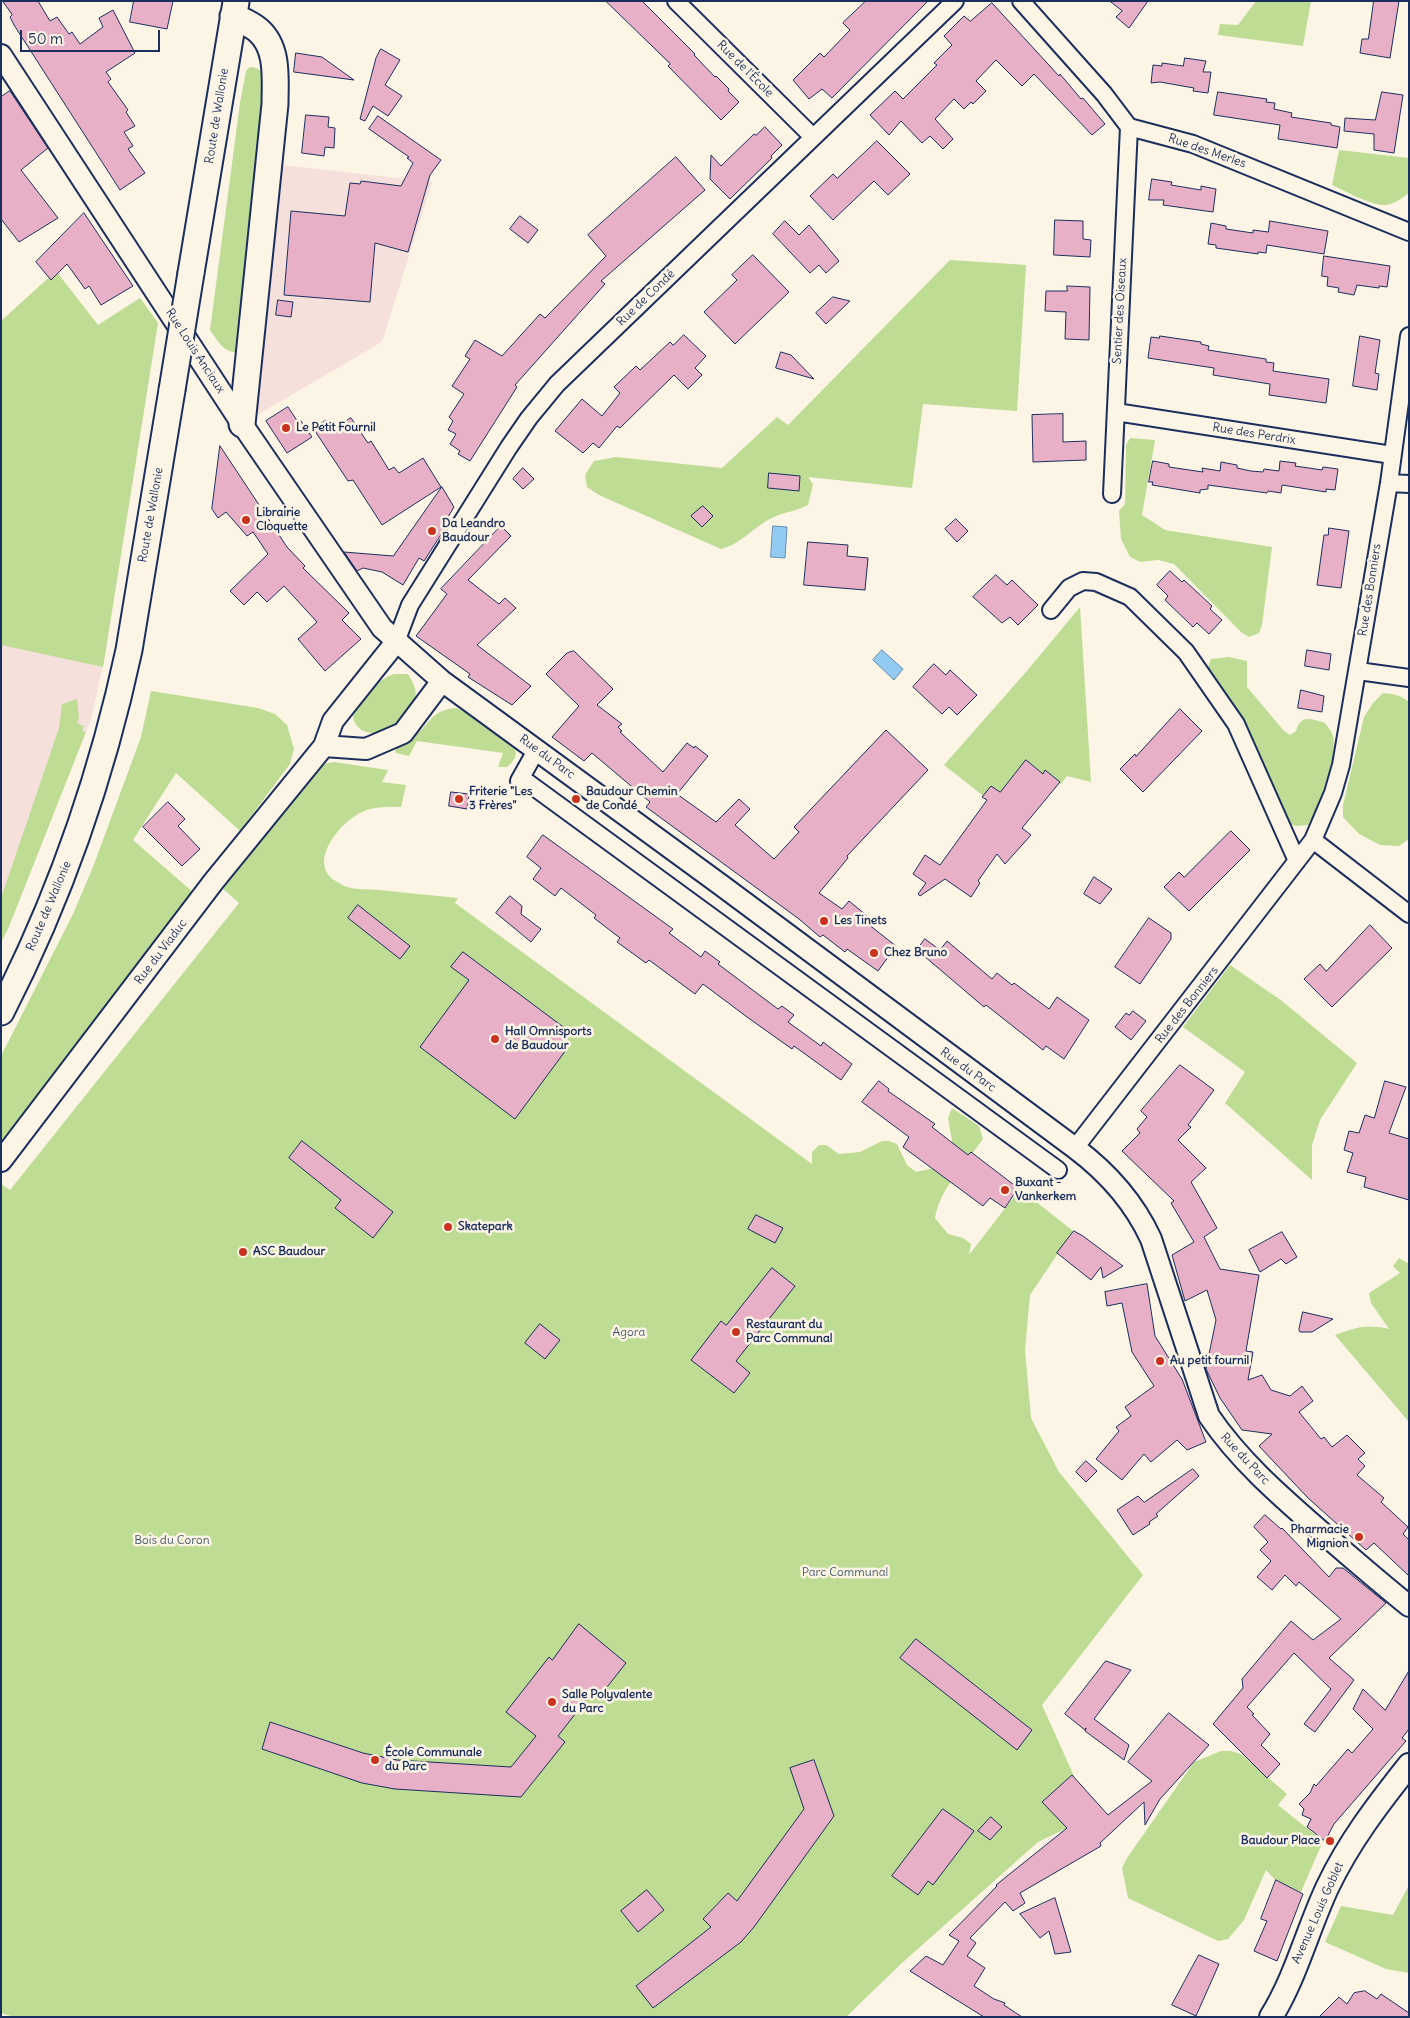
<!DOCTYPE html>
<meta charset="utf-8">
<style>
body{margin:0}
#map{position:relative;width:1410px;height:2018px;overflow:hidden;background:#fcf5e5;font-family:Delius,sans-serif}
canvas{display:block}
.frame{position:absolute;inset:0;border:2px solid #1b2f5e;pointer-events:none}
.scale{position:absolute;left:20px;top:30px;width:140px;height:22px;box-sizing:border-box;border:2px solid #1b2f5e;border-top:0;padding-left:6px;font-size:15px;line-height:18px;white-space:nowrap;color:#1b2f5e;-webkit-text-stroke:4px #fcf5e5;paint-order:stroke}
</style>
<div id="map">
<canvas width="1410" height="2018"></canvas>
<div class="frame"></div>
<div class="scale">50 m</div>
</div>
<script>
const context = document.querySelector('canvas').getContext('2d');
context.lineJoin = 'round';
function paint(path, color) {
  context.fillStyle = color;
  context.fill(path, 'evenodd');
}
function strokePath(path, color, width, dash) {
  context.strokeStyle = color;
  context.lineWidth = width;
  context.lineCap = dash ? 'butt' : 'round';
  context.setLineDash(dash || []);
  context.stroke(path);
}
function drawText(font, color, halo, rows, align = 'center') {
  context.font = font + ' Delius,sans-serif';
  context.lineWidth = 5;
  context.setLineDash([]);
  context.textBaseline = 'middle';
  context.strokeStyle = halo;
  context.fillStyle = color;
  for (const [text, x, y, turn = 0] of rows) {
    context.save();
    context.translate(x, y);
    context.rotate((+turn || 0) * Math.PI / 180);
    context.textAlign = isNaN(turn) ? turn : align;
    if (halo) context.strokeText(text, 0, 0);
    context.fillText(text, 0, 0);
    context.restore();
  }
}
const built = new Path2D(`
 M274 164 432 182 382 342 247 421Z
 M56 271 98 325 140 298 158 323 105 657 91 719 8 929 1 942V321Z`);
const green = new Path2D(`
 M1256 1H1311L1303 46 1218 35 1220 24 1238 25Z
 M250 67C260 68 264 72 267 81L238 352C223 353 218 341 210 330L240 103 246 71Z
 M1339 150 1409 158V193C1402 198 1393 205 1384 205 1370 205 1345 191 1332 185Z
 M950 260 1026 265 1017 411 923 404 912 488 808 477 813 484 808 505C797 511 785 512 774 517 755 525 742 544 721 549L599 495 587 487 585 475 594 461 616 457 722 468 777 417 788 425Z
 M56 271 98 325 140 298 158 323 103 667 1 645V321Z
 M1130 438 1155 440 1142 515 1165 530 1272 547 1262 625 1259 633 1249 637 1241 632 1174 564 1158 560 1140 562 1130 557 1121 539 1119 511 1125 504 1126 445Z
 M1080 607 1091 782 1067 776 1061 784 1046 772 1009 816 944 765 1026 672Z
 M1229 657 1247 661V687L1284 731 1290 735 1296 731C1301 714 1311 719 1325 723 1328 727 1332 732 1333 736 1338 755 1318 808 1308 825L1296 826 1285 823 1207 670 1211 659Z
 M394 674H408C418 690 419 698 407 712 404 717 400 724 395 727 382 735 361 737 354 721 353 717 352 713 354 709 357 701 364 694 371 689 378 682 384 678 394 674Z
 M151 691 258 708 275 714 287 725 294 749 290 764 240 831 176 773 133 840 194 893 1 1143V1056L73 914 93 867 141 737Z
 M1383 693C1393 694 1401 695 1409 702V839L1399 846 1380 845 1359 834 1343 817V805L1364 717 1373 703Z
 M77 699 79 718 77 723 84 726 82 731 86 732 8 929 1 942V898L59 728 62 704Z
 M456 708C468 712 508 737 514 747 519 755 513 762 507 767H498L503 753 417 741 409 756 396 753 395 749C401 744 409 742 415 736 431 722 432 710 456 708Z
 M334 762 388 770 382 782 406 785 401 807C387 807 373 806 360 813 340 823 308 861 334 880 338 882 343 886 347 887 356 890 368 889 378 890 405 893 431 895 458 898L455 903 812 1164V1152L819 1145H826L839 1154 860 1152 882 1141H889L897 1144 907 1165 916 1172 934 1168 952 1141 948 1118 952 1108 979 1126 983 1139C966 1163 940 1188 935 1218L948 1234 963 1238 971 1244 969 1255 1020 1189 1073 1231 1030 1295 1025 1350 1031 1418 1059 1472 1143 1575 1042 1705 1092 1816 1038 1842 902 1963 846 2017H14L1 2013V1184L10 1190 239 903 222 888 309 773 318 765Z
 M1230 965 1282 1001 1357 1063 1320 1120 1312 1145V1180L1225 1103 1245 1072 1183 1027Z
 M1399 1258 1409 1264V1422L1335 1335C1358 1327 1365 1324 1389 1329L1371 1303 1369 1293 1400 1273 1393 1266Z
 M1221 1751H1231L1241 1754 1287 1794 1278 1805 1323 1841 1301 1892 1277 1882 1266 1870 1244 1920 1228 1939 1218 1941 1128 1898 1122 1868 1127 1858 1194 1762Z
 M1409 1885V1973L1386 1969 1325 1942 1341 1906 1393 1915Z`);
const water = new Path2D(`
 M773 526 787 527 785 558 771 557Z
 M882 650 903 669 894 680 873 660Z`);
const building = new Path2D(`
 M3 1H38L50 21 57 17 69 34 72 32 80 44 103 27 99 18 113 10 135 53 106 72 111 79 108 82 128 110 126 112 135 126 124 132 133 146 128 149 145 173 120 190 14 25 10 17 12 15Z
 M134 1H173L167 29 130 22Z
 M606 1H642L695 54 694 55 715 77 716 76 729 89 728 91 739 102 721 120 668 66 670 64Z
 M866 1H928L832 98 822 89 809 99 793 80 820 53 824 57 850 30 843 23Z
 M1110 1H1148L1129 28 1116 17 1122 11Z
 M1374 1H1399L1390 58 1360 53 1362 39H1368Z
 M992 3 1059 76 1060 74 1081 99 1083 98 1105 124 1092 135 1034 74 1022 86 996 60 976 81 986 91 973 104 971 102 964 109 954 99 935 119 953 139 943 149 930 136 922 143 901 121 889 135 870 115 895 91 903 99 937 65 934 63 952 45 944 36 964 16 970 21Z
 M381 49 400 60 385 85 402 96 388 116 373 106 365 121 360 119 376 58Z
 M296 53 322 57 354 80 294 72Z
 M1185 58 1206 61 1203 72H1211L1208 93 1193 91 1194 88 1160 82 1151 83 1153 65 1162 66V63L1183 66Z
 M10 91 48 148 21 170 58 218 19 242 1 219V97Z
 M1218 92 1267 99 1266 102 1275 103 1274 109 1292 113 1291 117 1331 123V125L1340 127 1337 148 1278 139 1280 125 1214 115Z
 M1382 92 1403 95 1394 153 1374 150V134L1344 131 1345 118 1375 120Z
 M306 115 329 117 328 127 335 128 334 148 325 147 324 156 302 153Z
 M378 116 441 160 430 175 408 252 375 243 370 302 284 295 291 211 345 216 350 183 360 184 361 181 401 186 413 163 407 158 409 157 369 129Z
 M765 127 782 145 771 156 772 158 730 199 710 179 711 155 721 166 754 134 756 135Z
 M877 141 910 174 888 195 874 181 833 220 810 196 833 174 837 178Z
 M676 157 705 190 601 281 605 284 515 385 517 387 470 461 458 454 460 451 450 444 456 434 448 430 453 421 449 417 464 394 452 386 470 359 465 356 475 340 502 356 540 314 545 318 606 256 588 235Z
 M1152 179 1172 182 1171 185 1201 190V186L1216 189 1213 212 1163 205 1164 200H1149Z
 M84 213 133 286 101 305 89 286 85 289 67 264 51 280 36 262Z
 M520 216 538 230 528 243 510 229Z
 M1055 220 1083 221V239L1091 240 1090 257 1054 255Z
 M785 221 799 235 809 225 839 261 826 273 819 265 810 273 773 234Z
 M1270 221 1328 231 1324 254 1267 245 1266 253 1258 252V254L1216 248V245L1208 244 1211 223 1226 226V229L1253 233V230L1268 232Z
 M753 255 789 292 735 344 704 312 737 280 732 275Z
 M1324 256 1390 266 1387 287 1379 286V288L1357 285 1354 295 1338 292 1339 288 1327 286 1328 277 1322 276Z
 M1067 286 1090 287 1089 340 1065 339 1066 312 1045 311 1046 291H1067Z
 M833 297 850 301 826 324 816 313Z
 M278 300 293 302 291 317 276 315Z
 M684 335 706 356 695 368 702 375 688 389 674 375 620 428 617 426 599 448 593 443 583 453 555 431 582 399 602 416 620 393 614 387 636 366 640 370 670 342 673 345Z
 M1160 336 1201 342V344L1209 346 1208 350 1266 359V362L1274 363 1273 371 1329 379 1326 403 1269 395 1270 384 1213 375 1214 368 1148 358 1151 337 1159 338Z
 M1360 336 1380 340 1375 373 1379 374 1377 390 1353 386Z
 M781 352 791 355 814 379 776 368Z
 M288 407 298 422 301 421 312 437 287 453 266 421Z
 M1063 414V442L1086 441V460L1033 462 1032 415Z
 M351 418 368 443 371 441 389 470 394 467 399 473 423 458 441 487 382 525 353 480 348 481 313 428 326 420 332 430Z
 M220 446 287 547 305 566 303 568 349 613 342 620 361 639 325 671 298 639 317 622 284 586 267 602 257 592 244 605 230 591 268 554 253 532 247 536 226 512 218 518 212 509Z
 M1153 461 1169 464V467L1203 472 1202 468 1220 471 1221 462 1237 465V468L1251 471 1263 472 1264 469 1279 471 1280 461 1296 463 1295 466 1309 468 1322 470 1323 467 1338 469 1335 490 1326 489V492L1282 485 1281 493 1268 491 1267 493 1208 485V489L1200 490V493L1152 485 1153 482H1149Z
 M523 468 534 479 523 489 513 479Z
 M769 473 800 476 799 491 768 488Z
 M442 487 454 507 448 517 451 519 424 561 419 558 403 585 382 572 363 568 357 571 344 552 393 556Z
 M703 506 713 516 702 527 691 516Z
 M956 519 968 531 957 542 945 529Z
 M501 526 511 536 468 580 499 604 505 598 516 608 477 645 531 686 512 705 468 677 470 674 416 636 447 594 441 589Z
 M1329 528 1349 531 1341 588 1317 585 1324 535H1328Z
 M808 542 848 545 847 556 868 558 865 590 804 585Z
 M1170 571 1182 582 1184 580 1212 606 1210 609 1222 620 1209 634 1197 623 1193 627 1165 600 1168 596 1157 585Z
 M996 575 1007 585 1012 580 1038 605 1018 625 1010 617 1002 623 973 597Z
 M1307 650 1331 654 1329 670 1305 666Z
 M574 651 613 689 597 705 622 724 618 727 622 731 620 732 663 772 687 743 694 748 695 746 708 756 677 794 716 822 739 799 750 809 735 825 774 859 799 832 794 827 886 730 928 770 847 856 848 858 819 893 842 909 849 901 872 920 868 924 896 946 878 971 847 949 845 952 823 935 820 937 799 919 646 807 650 802 592 753 584 761 552 737 579 706 546 674 567 653Z
 M934 664 946 675 950 670 977 695 957 715 949 707 942 714 913 687Z
 M1301 690 1324 696 1322 712 1298 708Z
 M1180 709 1202 731 1143 792 1120 769 1135 754 1136 756Z
 M1026 760 1043 774 1045 770 1060 782 1022 828 1031 835 1005 864 997 854 978 881 980 883 971 897 945 879 920 896 918 894 926 883 913 874 925 855 940 865 987 800 982 797 991 786 1000 792Z
 M451 792 469 794 467 809 449 806Z
 M168 802 185 819 178 826 200 849 182 866 143 827Z
 M1231 831 1250 850 1189 911 1164 887 1179 872 1184 877Z
 M543 835 673 929 669 933 701 957 705 951 720 962 718 964 778 1009 782 1006 794 1015 788 1022 821 1046 823 1042 852 1064 841 1080 794 1046 792 1049 747 1017 703 984 695 994 649 960 646 963 617 942 620 938 594 918 596 915 561 888 555 896 533 879 541 868 527 857Z
 M1094 877 1112 889 1100 904 1084 894Z
 M510 896 522 906 521 914 541 929 531 942 496 913Z
 M358 905 410 946 400 959 348 918Z
 M1149 918 1171 933V939L1140 984 1115 967Z
 M1370 925 1392 948 1332 1007 1304 979 1320 964 1326 971Z
 M925 939 940 950 947 941 992 979 997 973 1012 985 1014 983 1049 1009 1057 997 1089 1020 1064 1059 1046 1046 1043 1050 986 1005 984 1007 917 950Z
 M463 952 570 1032 559 1045 566 1050 515 1119 420 1047 469 980 451 967Z
 M1133 1011 1146 1021 1131 1040 1115 1027 1126 1013 1129 1015Z
 M1180 1065 1214 1090 1188 1125 1191 1127 1178 1140 1206 1168 1191 1182 1217 1228 1204 1237 1220 1269 1259 1275 1246 1351 1253 1352 1248 1380 1262 1375 1271 1390 1290 1396 1302 1386 1313 1401 1299 1412 1321 1439 1324 1437 1332 1447 1347 1435 1365 1453 1358 1459 1365 1466 1357 1475 1384 1498 1381 1502 1408 1527 1403 1534 1409 1540V1576L1374 1543 1366 1550 1308 1498 1259 1446 1272 1434 1242 1430 1220 1398 1206 1369 1216 1320 1207 1290 1185 1301 1172 1255 1194 1242 1171 1203 1174 1201 1122 1151 1140 1133 1137 1129 1147 1117 1141 1111Z
 M879 1081 889 1089 888 1091 935 1124 932 1127 968 1155 971 1152 1018 1188 1005 1208 990 1198 983 1206 903 1147 909 1137 862 1102Z
 M1385 1081 1406 1087 1389 1133 1409 1139V1200L1364 1187 1366 1177 1347 1172 1353 1153 1344 1150 1349 1131 1359 1133 1365 1115 1374 1118Z
 M302 1141 393 1212 373 1238 335 1208 341 1200 289 1158Z
 M756 1215 783 1228 775 1243 748 1229Z
 M1074 1231 1083 1236 1123 1266 1103 1278 1101 1267 1091 1280 1057 1253Z
 M1282 1232 1297 1257 1286 1264 1281 1259 1260 1272 1249 1250Z
 M772 1268 795 1286 736 1361 750 1373 734 1393 691 1360 721 1321 726 1325Z
 M1147 1284 1155 1336 1182 1379 1206 1442 1187 1450 1177 1440 1151 1462 1144 1454 1122 1480 1096 1459 1119 1431 1116 1427 1131 1416 1125 1407 1154 1386 1132 1352 1122 1303 1107 1306 1105 1292Z
 M1303 1312 1333 1319 1312 1332H1300L1299 1330Z
 M540 1324 560 1340 545 1359 525 1343Z
 M1086 1461 1097 1471 1086 1482 1076 1472Z
 M1193 1469 1199 1476 1156 1514 1158 1516 1149 1522 1150 1524 1133 1535 1117 1510 1138 1496 1144 1502Z
 M1265 1515 1281 1529 1282 1528 1329 1577 1336 1568H1343L1386 1603 1329 1658 1354 1680 1315 1732 1304 1724 1331 1689 1294 1653 1247 1707 1254 1714 1252 1715 1270 1734 1261 1745 1280 1764 1267 1778 1213 1724 1243 1688 1242 1679 1291 1621 1313 1640 1341 1619 1299 1582 1296 1586 1285 1575 1272 1590 1257 1577 1271 1561 1260 1550 1268 1542 1254 1527Z
 M579 1624 626 1663 600 1696 594 1690 558 1736 565 1742 521 1797 395 1789 362 1783 262 1749 270 1722 363 1753 397 1760 511 1767 536 1736 506 1712 549 1657 552 1660Z
 M916 1639 1032 1730 1017 1750 900 1658Z
 M1106 1661 1131 1670 1094 1719 1129 1745 1124 1760 1085 1731 1086 1728 1085 1730 1065 1714Z
 M1409 1671V1729L1402 1738 1406 1741 1334 1824 1325 1841 1307 1827 1311 1819 1302 1815 1304 1809 1299 1804 1310 1793 1314 1784 1316 1786 1348 1749 1352 1753 1373 1729 1353 1709 1363 1689 1385 1710Z
 M1169 1713 1209 1745 1160 1799 1145 1825 1144 1802 1100 1843 1101 1846 1020 1893 1025 1903 1013 1911 1005 1902 970 1938 976 1943 967 1956 985 1968 974 1986 994 1999 1005 2003 1004 2005 1022 2017H984L910 1971 926 1956 943 1965 959 1941 949 1935 997 1886 996 1885 1067 1828 1042 1802 1072 1775 1108 1815 1152 1781 1128 1762Z
 M814 1760 834 1816 754 1927 741 1942 653 2008 636 1986 711 1927 703 1919 728 1893 737 1901 804 1809 790 1768Z
 M943 1809 974 1831 933 1885 928 1881 918 1895 892 1876Z
 M991 1817 1002 1827 990 1840 978 1831Z
 M1276 1880 1303 1894 1277 1961 1254 1951 1267 1921 1261 1919Z
 M647 1890 664 1910 638 1932 621 1911Z
 M1055 1898 1071 1952 1055 1954 1049 1931 1040 1938 1020 1914Z
 M1199 1955 1219 1964 1196 2016 1172 2005Z
 M1365 1991 1377 1999 1381 1994 1409 2013V2017H1319L1339 1997 1347 2004 1354 1993Z`);
const minor = new Path2D(`
 M676 1 813 137
 M1021 1 1104 94 1129 127 1193 144 1409 232
 M1116 412 1392 455
 M1389 483 1409 484
 M1112 494 1129 127
 M1051 610 1069 588 1083 581 1096 582 1130 597 1186 652 1236 724 1297 861
 M396 642 410 605 509 447 529 418 557 384 955 1
 M1358 671 1409 678
 M537 749 519 781 527 782 1058 1170
 M1313 840 1409 914
 M1075 1148 1313 840 1333 793 1341 765 1389 483 1409 336`);
const tertiary = new Path2D(`
 M1 55 242 424 382 628 442 681 721 885 1075 1148C1107 1172 1134 1202 1151 1239L1209 1416C1239 1460 1278 1494 1318 1529 1348 1555 1378 1581 1409 1606
 M324 746 366 749 403 733 442 681
 M1 1161 214 881 324 746 333 721 396 642`);
const secondary = new Path2D(`
 M1271 2017C1296 1977 1308 1928 1328 1886 1349 1842 1378 1804 1409 1765`);
const primary = new Path2D(`
 M233 16C241 20 251 24 258 30 279 48 275 79 275 104L242 424
 M191 273 236 2
 M1 1012C60 897 102 776 129 650L172 390`);
const primaryBridge = new Path2D(`
 M172 390 191 273`);
const markers = [
 [286,428,5,"#c8321e"],
 [246,520,5,"#c8321e"],
 [432,531,5,"#c8321e"],
 [459,799,5,"#c8321e"],
 [576,799,5,"#c8321e"],
 [824,921,5,"#c8321e"],
 [874,953,5,"#c8321e"],
 [495,1039,5,"#c8321e"],
 [1005,1190,5,"#c8321e"],
 [448,1227,5,"#c8321e"],
 [243,1252,5,"#c8321e"],
 [736,1332,5,"#c8321e"],
 [1160,1361,5,"#c8321e"],
 [1359,1537,5,"#c8321e"],
 [552,1702,5,"#c8321e"],
 [375,1760,5,"#c8321e"],
 [1330,1841,5,"#c8321e"]
];
const streetNames = [
 ["Rue de l'École",745,69,45],
 ["Route de Wallonie",217,116,-81],
 ["Rue des Merles",1207,151,19],
 ["Rue de Condé",646,298,-44],
 ["Sentier des Oiseaux",1120,311,-87],
 ["Rue Louis Anciaux",195,351,57],
 ["Rue des Perdrix",1254,434,9],
 ["Route de Wallonie",151,515,-80],
 ["Rue des Bonniers",1370,590,-81],
 ["Rue du Parc",547,757,36],
 ["Route de Wallonie",49,906,-67],
 ["Rue du Viaduc",161,952,-53],
 ["Rue des Bonniers",1187,1005,-52],
 ["Rue du Parc",968,1070,36],
 ["Rue du Parc",1245,1459,47],
 ["Avenue Louis Goblet",1318,1913,-66]
];
const poiNames = [
 ["Le Petit Fournil",296,428],
 ["Librairie",256,513],
 ["Cloquette",256,527],
 ["Da Leandro",442,524],
 ["Baudour",442,538],
 ["Friterie \"Les",469,792],
 ["3 Frères\"",469,806],
 ["Baudour Chemin",586,792],
 ["de Condé",586,806],
 ["Les Tinets",834,921],
 ["Chez Bruno",884,953],
 ["Hall Omnisports",505,1032],
 ["de Baudour",505,1046],
 ["Buxant -",1015,1183],
 ["Vankerkem",1015,1197],
 ["Skatepark",458,1227],
 ["ASC Baudour",253,1252],
 ["Restaurant du",746,1325],
 ["Parc Communal",746,1339],
 ["Au petit fournil",1170,1361],
 ["Pharmacie",1349,1530,"right"],
 ["Mignion",1349,1544,"right"],
 ["Salle Polyvalente",562,1695],
 ["du Parc",562,1709],
 ["École Communale",385,1753],
 ["du Parc",385,1767],
 ["Baudour Place",1320,1841,"right"]
];
const parkNames = [
 ["Agora",629,1333],
 ["Bois du Coron",172,1541],
 ["Parc Communal",845,1573]
];
paint(built, '#f6e0dc');
paint(green, '#bedc94');
paint(water, '#92caf1');
strokePath(water, '#628cb6', 1);
paint(building, '#e7b0c6');
strokePath(building, '#1b2f5e', 1);
strokePath(minor, '#1b2f5e', 20);
strokePath(tertiary, '#1b2f5e', 24);
strokePath(secondary, '#1b2f5e', 26);
strokePath(primary, '#1b2f5e', 29);
strokePath(minor, '#fcf5e5', 16);
strokePath(tertiary, '#fcf5e5', 20);
strokePath(secondary, '#fcf5e5', 22);
strokePath(primary, '#fcf5e5', 25);
strokePath(primaryBridge, '#1b2f5e', 29, []);
strokePath(primaryBridge, '#fcf5e5', 25);
for (const [x, y, r, color] of markers) {
  const dot = new Path2D();
  dot.arc(x, y, r, 0, 2 * Math.PI);
  context.fillStyle = color;
  context.fill(dot);
  strokePath(dot, '#fcf5e5', 2);
}
drawText('12px', '#1b2f5e', '#fcf5e5', streetNames);
drawText('bold 12px', '#1b2f5e', '#fcf5e5', poiNames, 'left');
drawText('12px', '#445a6c', '#fcf5e5', parkNames);
</script>
